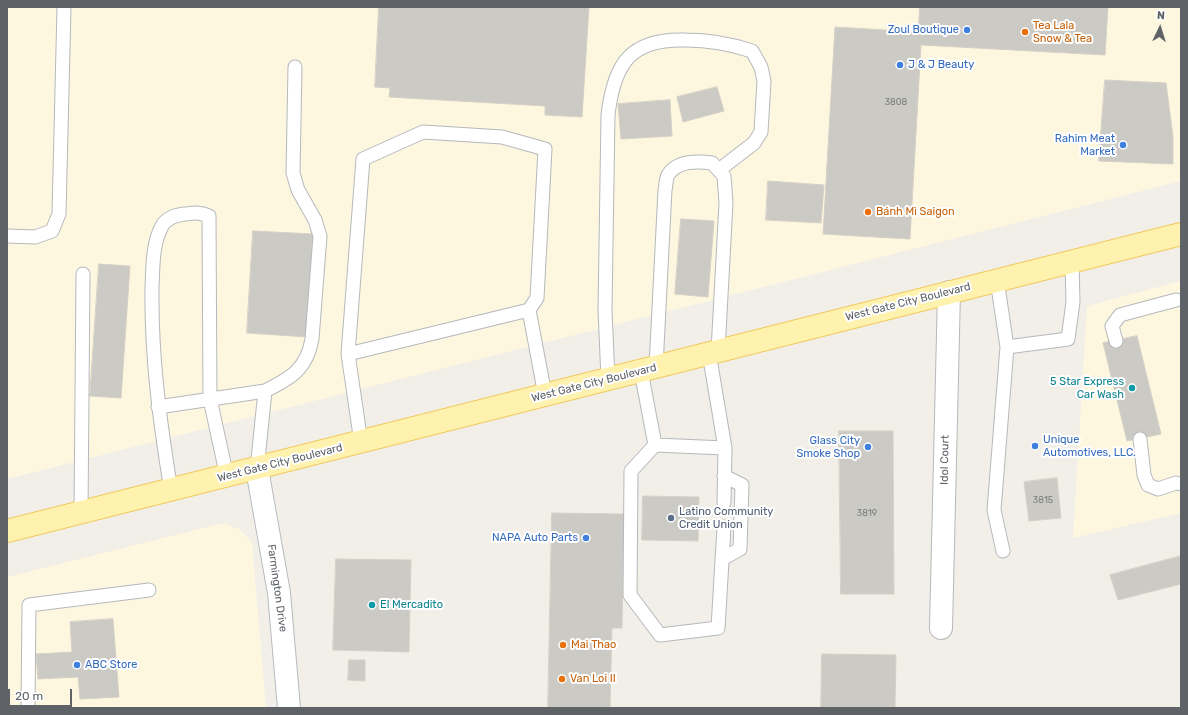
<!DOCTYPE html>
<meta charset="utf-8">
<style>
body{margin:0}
#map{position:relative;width:1188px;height:715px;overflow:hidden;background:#f1efe8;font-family:Rubik,sans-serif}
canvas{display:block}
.frame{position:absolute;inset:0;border:8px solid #5f6368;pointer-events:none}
.north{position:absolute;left:1140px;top:8px;width:40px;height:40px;-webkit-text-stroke:3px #fff;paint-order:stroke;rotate:4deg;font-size:11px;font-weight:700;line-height:16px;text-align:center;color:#5f6368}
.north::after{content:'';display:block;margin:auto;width:14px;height:18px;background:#5f6368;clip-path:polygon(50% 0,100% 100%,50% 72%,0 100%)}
.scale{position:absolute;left:8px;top:689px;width:64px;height:18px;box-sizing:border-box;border:2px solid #5f6368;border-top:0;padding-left:5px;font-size:12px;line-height:14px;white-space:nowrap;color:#5f6368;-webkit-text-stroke:3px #fff;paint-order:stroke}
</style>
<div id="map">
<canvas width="1188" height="715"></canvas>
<div class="frame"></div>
<div class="north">N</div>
<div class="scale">20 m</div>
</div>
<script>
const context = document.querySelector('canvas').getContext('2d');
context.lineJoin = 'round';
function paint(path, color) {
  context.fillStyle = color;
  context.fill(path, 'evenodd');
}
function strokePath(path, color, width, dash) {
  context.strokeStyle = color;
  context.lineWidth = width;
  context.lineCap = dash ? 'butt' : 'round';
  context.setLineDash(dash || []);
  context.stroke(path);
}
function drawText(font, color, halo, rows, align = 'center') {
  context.font = font + ' Rubik,sans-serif';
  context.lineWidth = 4;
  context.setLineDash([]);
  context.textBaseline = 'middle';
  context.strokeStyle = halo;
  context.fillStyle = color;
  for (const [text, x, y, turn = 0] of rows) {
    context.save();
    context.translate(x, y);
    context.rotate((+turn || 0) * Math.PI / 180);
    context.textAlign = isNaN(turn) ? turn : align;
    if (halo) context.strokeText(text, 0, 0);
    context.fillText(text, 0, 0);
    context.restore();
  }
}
const commercial = new Path2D(`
 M7 7H1181V181L7 479Z
 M1181 281V513L1073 538 1087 306Z
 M223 523 241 530 252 543 266 708H7V577Z`);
const building = new Path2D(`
 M379 7H589L582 117 545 115V106L389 97 390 88 375 87Z
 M920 7H1108L1105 55 921 45 910 239 823 234 835 27 918 32Z
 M1105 80 1166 83 1173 137V164L1099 161Z
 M717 87 724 111 683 122 677 97Z
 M670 100 672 136 621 139 618 104Z
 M768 181 824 185 821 223 766 220Z
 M681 219 714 221 708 297 675 294Z
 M253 231 313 234 307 337 247 333Z
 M99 264 130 266 121 398 90 396Z
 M1137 336 1161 434 1127 441 1103 343Z
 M839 431H893L894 594H841Z
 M1057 478 1061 518 1029 521 1024 482Z
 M643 496 699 497 698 541 642 540Z
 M552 513 624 514 622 628H612L610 708H548Z
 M1181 556V584L1118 600 1110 575Z
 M336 559 411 560 409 652 333 650Z
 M113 619 119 697 80 699 78 677 38 679 36 654 72 652 70 622Z
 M822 654 896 655 895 708H821Z
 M349 660H365V681L348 680Z`);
const lane = new Path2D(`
 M7 236 35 237 52 231 59 214 64 7
 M997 280 1007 347 994 510 1003 551
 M1116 341 1112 326 1120 315 1176 300
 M1007 347 1068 339 1073 302 1072 262
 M709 353 725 448 724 503
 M348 354 529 310
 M656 367 665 190C666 186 666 178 668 175 677 160 698 161 712 163L724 176 726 203 718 351
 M641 371 655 445 631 471 630 595 660 635 718 628 724 527
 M608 379 605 310 608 115C614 63 631 38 686 40 708 40 731 44 752 51L761 67 764 81 761 132 754 143 719 170
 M158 407 265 391
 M1140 439 1144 475 1148 485 1158 489 1176 483 1181 484
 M361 442 348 354 363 159 423 132 502 137 545 149 537 298 529 310 545 395
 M655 445 725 448
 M257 469 265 391C291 378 307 369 312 339L320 236 315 220 298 190 293 173 295 67
 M171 490C160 423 151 356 152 288 153 268 152 244 162 226 167 217 176 215 185 214 194 213 201 212 209 216L210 399 227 477
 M81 513 83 274
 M722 559 740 549 742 485 724 476
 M28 708 29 605 149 590`);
const street = new Path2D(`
 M941 628 949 292`);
const secondary = new Path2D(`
 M257 469 279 593 289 708`);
const primary = new Path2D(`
 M7 531 1181 234`);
const markers = [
 [967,30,4,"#3f7fe0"],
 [1025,32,4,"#e8710a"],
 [900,65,4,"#3f7fe0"],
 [1123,145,4,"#3f7fe0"],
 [868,212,4,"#e8710a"],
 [1132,388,4,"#0f9aa8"],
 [1035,446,4,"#3f7fe0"],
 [868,447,4,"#3f7fe0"],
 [671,518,4,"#5c6f8a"],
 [586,538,4,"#3f7fe0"],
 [372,605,4,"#0f9aa8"],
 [563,645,4,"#e8710a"],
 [77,665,4,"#3f7fe0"],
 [562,679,4,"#e8710a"]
];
const numberNames = [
 ["3808",896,102],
 ["3815",1043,500],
 ["3819",867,513]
];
const foodNames = [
 ["Tea Lala",1033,26],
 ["Snow & Tea",1033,39],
 ["Bánh Mì Saigon",876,212],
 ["Mai Thao",571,645],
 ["Van Loi II",570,679]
];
const shopNames = [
 ["Zoul Boutique",959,30],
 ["J & J Beauty",908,65,"left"],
 ["Rahim Meat",1115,139],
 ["Market",1115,152],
 ["Unique",1043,440,"left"],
 ["Automotives, LLC.",1043,453,"left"],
 ["Glass City",860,441],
 ["Smoke Shop",860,454],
 ["NAPA Auto Parts",578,538],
 ["ABC Store",85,665,"left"]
];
const streetNames = [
 ["West Gate City Boulevard",908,302,-14],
 ["West Gate City Boulevard",594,383,-14],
 ["Idol Court",945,460,-89],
 ["West Gate City Boulevard",280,463,-14],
 ["Farmington Drive",277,588,82]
];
const cultureNames = [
 ["5 Star Express",1124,382],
 ["Car Wash",1124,395],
 ["El Mercadito",380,605,"left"]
];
const serviceNames = [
 ["Latino Community",679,512],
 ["Credit Union",679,525]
];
paint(commercial, '#fef7e0');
paint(building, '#cccac5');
strokePath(building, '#d6d1c6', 1);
strokePath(lane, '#b5b8bc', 15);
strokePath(street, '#b5b8bc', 24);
strokePath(secondary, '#b6babf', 24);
strokePath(primary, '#f2c960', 24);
strokePath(lane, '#fff', 13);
strokePath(street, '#fff', 22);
strokePath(secondary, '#fff', 22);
strokePath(primary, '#fff2af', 22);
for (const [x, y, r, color] of markers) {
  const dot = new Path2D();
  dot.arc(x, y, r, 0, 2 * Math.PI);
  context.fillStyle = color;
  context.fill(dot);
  strokePath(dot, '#fff', 1.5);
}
drawText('9px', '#7a7d7f', null, numberNames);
drawText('11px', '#c56008', '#fff', foodNames, 'left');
drawText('11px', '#366cbe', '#fff', shopNames, 'right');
drawText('11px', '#5f6368', '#fff', streetNames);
drawText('11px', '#0d838f', '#fff', cultureNames, 'right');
drawText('11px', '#4e5e75', '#fff', serviceNames, 'left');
</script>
